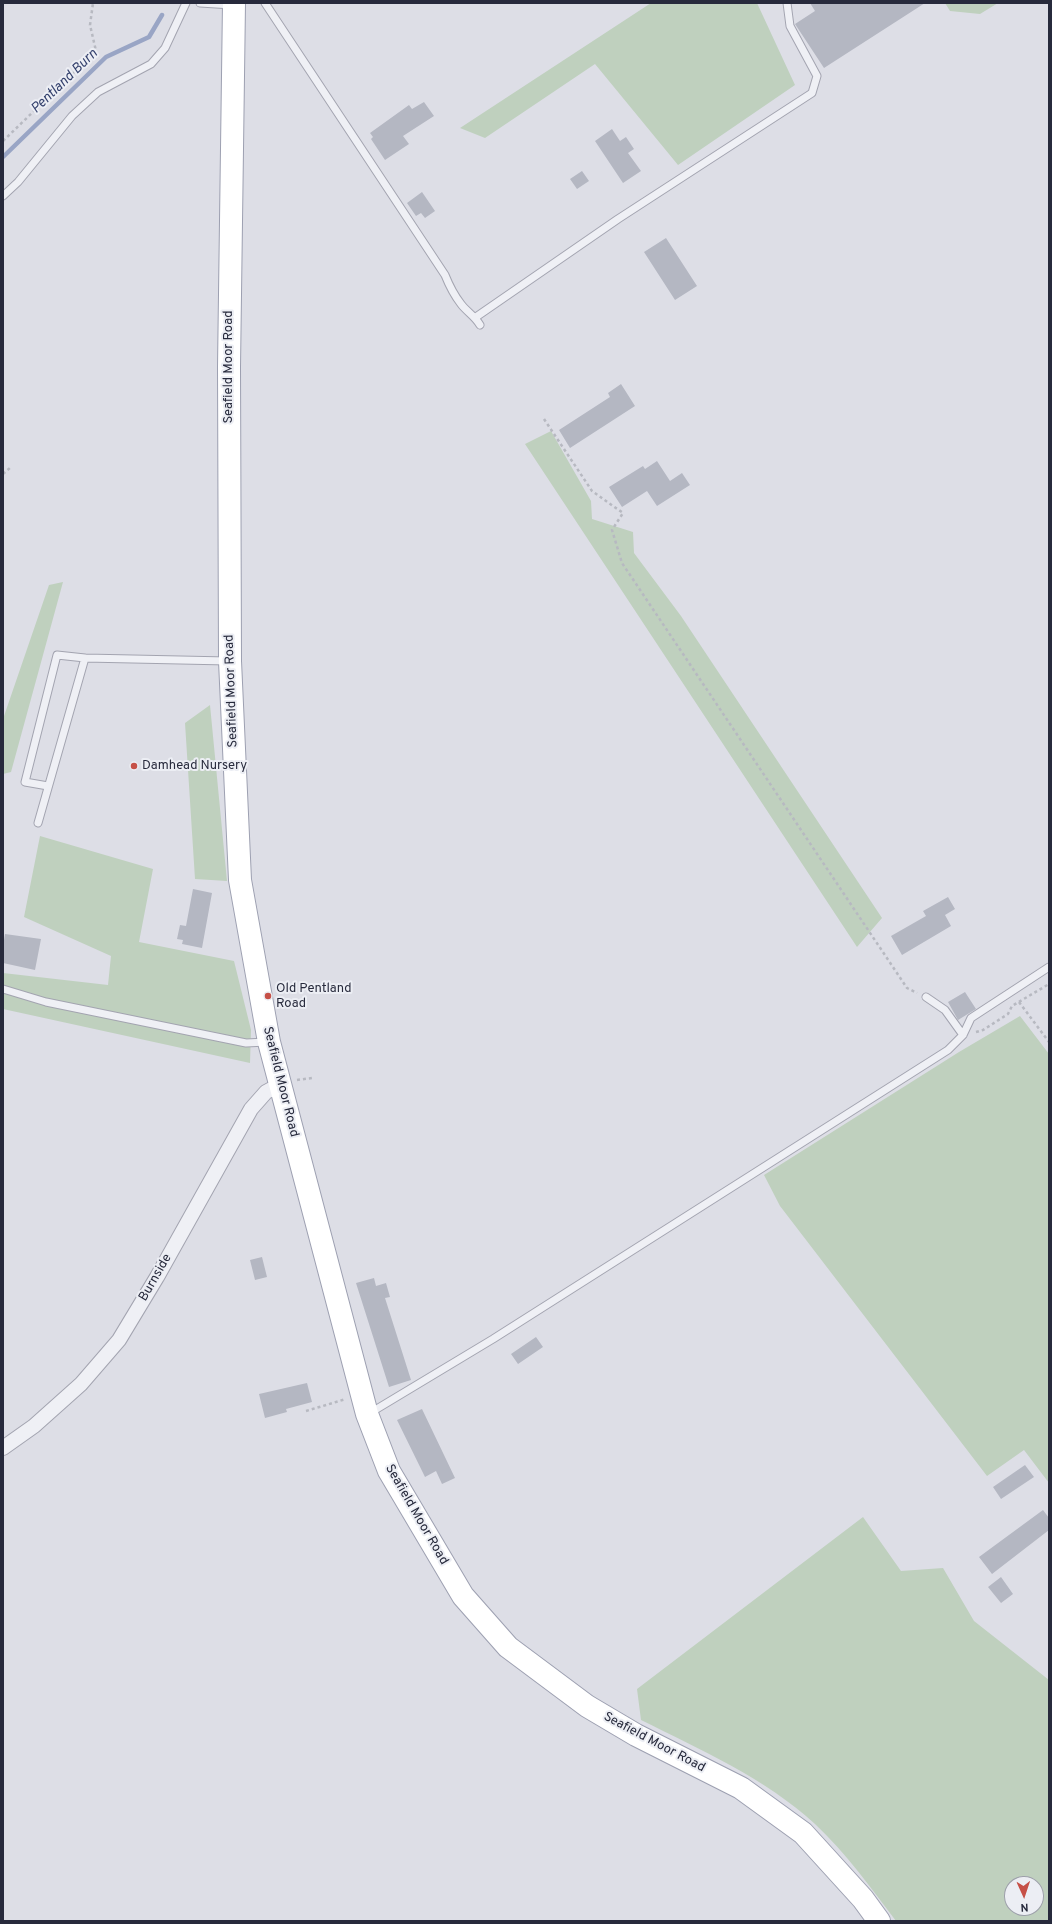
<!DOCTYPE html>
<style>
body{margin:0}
#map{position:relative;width:1052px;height:1924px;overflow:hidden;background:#dddee6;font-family:Overpass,sans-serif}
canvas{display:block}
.frame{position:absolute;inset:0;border:4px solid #272a3c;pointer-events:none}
.north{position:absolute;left:1004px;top:1876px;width:40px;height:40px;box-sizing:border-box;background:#eceef4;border:1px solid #9da0aa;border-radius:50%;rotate:177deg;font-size:11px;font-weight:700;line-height:16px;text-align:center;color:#272a3c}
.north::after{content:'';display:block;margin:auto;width:14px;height:18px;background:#c65047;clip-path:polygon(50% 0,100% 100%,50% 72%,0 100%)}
</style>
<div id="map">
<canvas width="1052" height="1924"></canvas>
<div class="frame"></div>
<div class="north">N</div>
</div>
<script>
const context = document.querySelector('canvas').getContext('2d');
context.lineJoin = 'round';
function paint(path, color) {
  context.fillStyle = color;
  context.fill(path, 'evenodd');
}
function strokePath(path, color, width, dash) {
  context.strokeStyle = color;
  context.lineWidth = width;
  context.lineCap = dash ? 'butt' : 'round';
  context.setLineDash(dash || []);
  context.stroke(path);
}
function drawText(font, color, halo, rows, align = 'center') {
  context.font = font + ' Overpass,sans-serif';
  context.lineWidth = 4;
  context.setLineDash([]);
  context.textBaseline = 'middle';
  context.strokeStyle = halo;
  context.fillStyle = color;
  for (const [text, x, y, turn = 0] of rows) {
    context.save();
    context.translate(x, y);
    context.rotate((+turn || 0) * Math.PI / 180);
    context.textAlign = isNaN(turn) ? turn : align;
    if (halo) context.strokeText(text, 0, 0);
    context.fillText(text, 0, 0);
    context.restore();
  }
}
const green = new Path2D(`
 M651 3H757L795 85 678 165 595 64 485 138 460 128Z
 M945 3H998L980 14 950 11Z
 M551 431 591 501 592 519 633 532 634 553 681 616 882 918 857 947 525 444Z
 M63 582 11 772 3 774V719L49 585Z
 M210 705 227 881 195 879 185 723Z
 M40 836 153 869 139 942 234 961 251 1030 250 1063 3 1009V973L108 985 111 956 24 917Z
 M1020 1016 1049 1054V1483L1024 1450 987 1476 780 1206 764 1175 959 1052Z
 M863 1517 901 1571 943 1568 974 1621 1049 1680V1921H896C871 1888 846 1853 815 1824 765 1778 701 1750 641 1720L637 1689ZM1012 1884H1036V1908H1012Z`);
const stream = new Path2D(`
 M3 157 106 57 149 37 162 15`);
const building = new Path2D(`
 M810 3H925L824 68 795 24 815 11Z
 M424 102 434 116 403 136 409 144 385 160 371 139 373 137 370 133 409 105 412 109Z
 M612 129 620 141 626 137 634 149 628 153 641 171 623 183 595 141Z
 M582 171 589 181 577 189 570 179Z
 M422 192 435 211 425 218 421 213 416 216 407 203Z
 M666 238 697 286 675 300 644 252Z
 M621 384 635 406 570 448 559 430 610 397 608 393Z
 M657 461 670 481 682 473 690 485 657 506 647 491 622 507 609 487 643 466 645 469Z
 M193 889 212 893 202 948 182 944 183 940 177 939 180 925 186 926Z
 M948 897 955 909 945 915 951 926 902 955 891 936 926 916 923 911Z
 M5 934 41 939 35 970 3 963V946Z
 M965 992 976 1009 958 1020 948 1002Z
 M262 1257 267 1277 255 1280 250 1260Z
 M374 1278 376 1286 386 1283 390 1297 385 1298 411 1380 389 1387 356 1283Z
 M536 1337 543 1347 518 1364 511 1354Z
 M307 1383 312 1402 286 1409 287 1412 265 1418 259 1394Z
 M422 1409 455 1478 442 1484 436 1471 425 1477 397 1420Z
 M1025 1465 1034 1477 1001 1499 993 1487Z
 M1043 1510 1049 1518V1530L992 1574 979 1557Z
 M1001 1577 1013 1594 1001 1603 988 1587Z`);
const path = new Path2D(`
 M3 141 96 51 90 25 93 3
 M544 419 592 491 623 513 612 530 622 563 907 988 917 993
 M3 474 11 467
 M1019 1002 1049 1042
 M976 1032 983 1030 1008 1014 1012 1006 1049 984
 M297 1080 312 1078
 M306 1411 346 1399`);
const lane = new Path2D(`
 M200 3 232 5
 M265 3 445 275C449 285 454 295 461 304 467 312 475 316 480 325
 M3 196 18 182 72 116 98 92 151 64 165 48 186 3
 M476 317 618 219 812 93 817 76 790 26 787 3
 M48 786 25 782 57 655 85 658
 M38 823 85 658 228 661
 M3 989 46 1002 246 1043 267 1042
 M926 997 945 1010 963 1035
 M370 1413 493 1339 948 1050 963 1035 971 1018 1049 967`);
const street = new Path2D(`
 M3 1448 34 1426 81 1384 119 1340 157 1277 251 1109 266 1092 279 1085`);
const primary = new Path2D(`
 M234 3 229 367 230 661 240 880 269 1042 367 1414 389 1471 463 1596 508 1647 587 1706 636 1735 741 1788 803 1833 863 1899 879 1921`);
const markers = [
 [134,766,4,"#c65047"],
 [268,996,4,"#c65047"]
];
const streetNames = [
 ["Seafield Moor Road",229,367,-90],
 ["Seafield Moor Road",232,691,-92],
 ["Seafield Moor Road",280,1082,76],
 ["Burnside",156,1278,-60],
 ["Seafield Moor Road",416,1515,60],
 ["Seafield Moor Road",654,1743,28]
];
const poiNames = [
 ["Damhead Nursery",142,766],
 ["Old Pentland",276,989],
 ["Road",276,1004]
];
const waterNames = [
 ["Pentland Burn",65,82,-44]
];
paint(green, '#bfd0be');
strokePath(stream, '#99a5c5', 4.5);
paint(building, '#b4b7c2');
strokePath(lane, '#a3a4b0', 9);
strokePath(street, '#a3a4b0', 16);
strokePath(primary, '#9da0b1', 24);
strokePath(path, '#b7b9c1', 2.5, [3, 3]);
strokePath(lane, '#eff0f5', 7);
strokePath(street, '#eff0f5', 14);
strokePath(primary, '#fff', 22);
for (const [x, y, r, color] of markers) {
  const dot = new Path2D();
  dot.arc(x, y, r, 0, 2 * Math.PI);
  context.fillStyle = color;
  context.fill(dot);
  strokePath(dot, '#eceef4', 1.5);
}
drawText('13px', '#272a3c', '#eceef4', streetNames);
drawText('13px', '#272a3c', '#eceef4', poiNames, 'left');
drawText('italic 14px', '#34416d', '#eceef4', waterNames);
</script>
